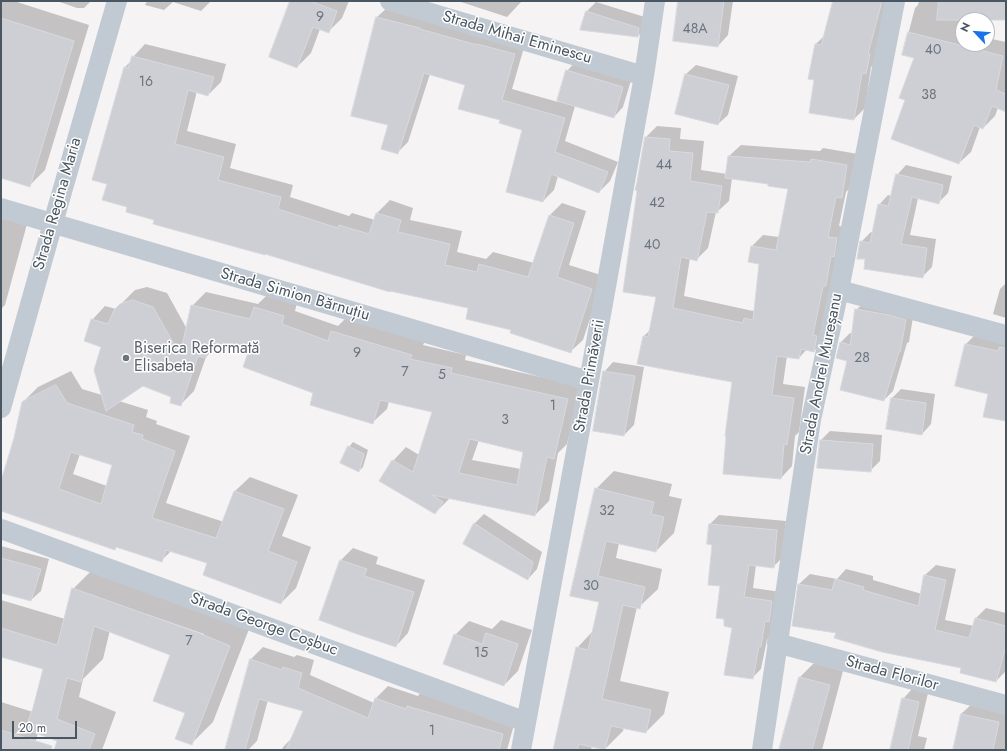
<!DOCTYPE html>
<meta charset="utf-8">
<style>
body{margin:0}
#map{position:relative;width:1007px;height:751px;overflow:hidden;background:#f5f3f3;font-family:Jost,sans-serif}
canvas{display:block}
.frame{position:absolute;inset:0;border:2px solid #4a5661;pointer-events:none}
.north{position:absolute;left:955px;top:12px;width:40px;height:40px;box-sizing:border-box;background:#fff;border:1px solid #b7bbc0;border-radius:50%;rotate:296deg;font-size:11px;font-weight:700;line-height:16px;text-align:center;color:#4a5661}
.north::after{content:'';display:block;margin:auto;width:14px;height:18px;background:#1a73e8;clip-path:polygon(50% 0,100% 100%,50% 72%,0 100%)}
.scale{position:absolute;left:12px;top:721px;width:65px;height:18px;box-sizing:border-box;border:2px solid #4a5661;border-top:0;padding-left:5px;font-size:12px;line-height:14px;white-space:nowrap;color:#4a5661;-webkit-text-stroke:3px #fff;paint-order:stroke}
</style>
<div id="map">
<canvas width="1007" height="751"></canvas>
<div class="frame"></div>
<div class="north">N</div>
<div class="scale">20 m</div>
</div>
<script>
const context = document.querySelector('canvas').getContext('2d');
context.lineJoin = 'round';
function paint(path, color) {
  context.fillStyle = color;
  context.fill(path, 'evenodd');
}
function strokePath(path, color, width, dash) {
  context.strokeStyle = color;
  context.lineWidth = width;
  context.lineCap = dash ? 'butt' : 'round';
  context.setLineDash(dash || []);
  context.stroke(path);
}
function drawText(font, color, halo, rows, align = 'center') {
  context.font = font + ' Jost,sans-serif';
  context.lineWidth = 3;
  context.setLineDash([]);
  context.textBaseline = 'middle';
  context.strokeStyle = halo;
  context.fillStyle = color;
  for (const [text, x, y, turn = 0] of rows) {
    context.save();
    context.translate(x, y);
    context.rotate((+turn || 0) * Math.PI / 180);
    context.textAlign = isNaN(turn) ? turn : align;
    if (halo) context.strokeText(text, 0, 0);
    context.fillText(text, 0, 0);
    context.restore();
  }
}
const shadow = new Path2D(`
 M1 1H18L17 2 89 25 45 170 30 185 1 177Z
 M57 1H91L84 8H77Z
 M147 1H211L201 11 173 2 164 10 145 5Z
 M291 1H349L342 18 328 32 320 29 311 53 297 67Z
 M458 1H522L507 17Z
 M679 1H733L728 35 718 46Z
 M831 1H890L876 62 871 67 865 108 854 119 815 79 816 44 824 36 834 1Z
 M919 1H981L976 20H963V44H987V38L1006 42V106L998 108 995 116 983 128 980 127 971 152 959 163 906 100 915 57 903 54 915 8 918 5Z
 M596 2 648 18 647 27 638 36 587 11Z
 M388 7 525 44 512 89 558 102 567 71 576 61 632 77 623 107 614 117 575 106 565 141 618 162 610 181 599 192 558 176 554 190 543 201 524 129 467 84 430 74 408 142 397 153 390 125 377 17Z
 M145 44 226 64 221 82 208 95 197 91 187 131 236 144 230 168 293 185 290 197 349 216 352 213 375 220 377 213 390 200 413 208 410 220 462 231 457 252 486 259 493 252 534 263 550 215 562 203 586 211 569 265 604 276 583 340 570 352 512 329 470 307 155 219 128 207 108 183 125 67 131 61 133 57Z
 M696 65 738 76 728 115 718 124 676 113 686 74Z
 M657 126 681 128 680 139 704 141 701 170 727 174 729 156 741 145 820 151 823 148 858 154 853 185 846 192 839 226 848 227 825 340 814 351 807 349 799 358 787 356 783 384 805 387 799 432 795 436 792 466 781 478 733 381 639 363 644 336 651 329 658 296 646 137ZM732 178 769 183 789 188 779 237 763 235 752 246 760 263 755 309 753 311 684 296 690 258 697 259 708 248 716 212H717L729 201Z
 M906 165 952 176 948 193 939 202 918 198 910 235 936 239 932 267 922 277 866 259 861 242 871 232 873 233 879 205 888 195 891 196 897 175Z
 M1 217 27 224 5 305 1 309Z
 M1006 283V318L993 314 1000 289Z
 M147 287 167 293 187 329 192 306 206 292 258 304 268 294 297 303 295 311 338 326 346 318 425 341 423 345 466 355 465 360 581 386 567 444 558 453 549 501 535 515 450 498 435 513 393 461 406 447 419 455 434 411 389 401 387 409 373 422 315 392 251 349 220 343 206 357 194 391 180 405 172 396 142 385 119 401 148 410 146 417 157 421 156 424 190 436 166 503 224 522 235 491 250 477 298 495 282 536 311 547 296 588 281 603 208 563 171 551 162 560 117 547 115 549 1 510V484L15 438 23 402 38 387 71 371 82 389 102 395 103 346 92 320 105 306 116 309 135 290ZM479 440 525 451 521 469 472 460ZM80 454 114 464 107 486 73 474Z
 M866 301 914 311 909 342 907 343 893 391 884 400 848 361 841 342 850 333 852 334 856 310Z
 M975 335 1006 342V420L990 393 966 344Z
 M613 362 644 367 634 425 624 435 604 372Z
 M901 389 935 394 931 424 922 434 891 399Z
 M830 431 882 435 880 461 870 471 821 440Z
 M353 442 368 450 363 467 359 471 349 447Z
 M614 471 672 484 669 496 682 499 674 533 656 551 619 543 616 558 662 569 658 589 639 607H637L620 681 669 692 664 714 646 732 624 727 623 731 605 749 592 746 591 750H554L577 648 593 631 600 602 572 595 596 489Z
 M484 514 542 552 537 569 528 579 464 543 475 523Z
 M719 515 786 521 782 558 773 567 756 565 753 588 781 592 770 637 767 640 761 669 752 678 733 627 721 585 713 544H708L710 524Z
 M1 546 49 559 41 591 31 600 1 592Z
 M353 548 378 557 376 564 425 580 408 633 396 646 321 620 341 560Z
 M936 565 956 569 945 620 974 626 976 618 986 608 1006 613V671L996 681 963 667 837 632 799 584 810 574 837 579 846 569 873 576V580L922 594 925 575Z
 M95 567 251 624 213 722 191 744 186 713 172 654 110 630 103 659 83 679 79 697 116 712 102 750H55L58 741 38 733 33 750H1V702L33 712 44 668 1 656V600L65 619 73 589ZM146 614 204 634V636L146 615Z
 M501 620 532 630 518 671 504 685 455 635 469 621 492 629Z
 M263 647 294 657 297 655 314 660 310 675 374 703 376 698 388 686 418 696 420 693 515 721 507 750H282L283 747 293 737 305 711 268 700 257 741 248 750H229L250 660Z
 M814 663 843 671 822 750H780L800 677Z
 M912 689 928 693 918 736 927 738 924 750H891L903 699Z
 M973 703 1006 710V750H954L961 714Z`);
const building = new Path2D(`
 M290 1H310L337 11 329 33 313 27 297 68 269 57Z
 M678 1H724L718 47 673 41Z
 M833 1H882L868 54H870L866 74 862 73 854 120 809 113 814 80 808 79 815 44 821 45Z
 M939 1H1006V20H937Z
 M586 11 639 28 638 37 580 30Z
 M376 17 420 28V29L477 45V44L515 54 502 100 565 118 555 152 608 172 599 193 551 174 543 202 506 192 522 130 499 123 500 120 458 109 465 85 424 73 398 154 381 149 388 125 351 116Z
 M1 18 74 41 30 187 1 178Z
 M908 32 1003 56 996 90 1006 94V112L992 106 983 129 974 125 959 164 891 139 905 100 899 98 914 58 902 55Z
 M132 56 214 77 208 96 188 90 175 144 224 157 218 180 281 197 278 209 338 228 339 225 369 234 376 213 401 220 398 232 450 244 445 265 477 272 479 264 528 277 549 215 574 223 557 277 592 289 571 353 510 333 511 330 466 319 468 308 390 291V292L265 254V255L153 224 154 220 126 212 127 207 102 200 107 184 92 180 124 67 128 68Z
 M566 70 623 87 614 118 557 101Z
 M685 74 729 85 718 125 675 114Z
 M645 137 670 139 669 151 693 153 690 181 722 186 718 213 707 212 697 261 681 257 673 308 743 323 744 318 753 320 759 264 748 262 751 246 776 250 788 189 768 186V184L725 178 728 156 810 162 811 159 847 165 842 198 836 197 828 237 837 238 834 257 831 256 826 286H823L813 335 817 336 814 352 801 349 799 359 777 356 772 395 794 398 787 445 784 444 781 479 723 474 726 437 725 436 732 382 637 364 643 336 648 337 656 297 623 292 637 191 635 190 637 182Z
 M896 174 943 185 939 204 912 197 901 244 927 248 923 278 864 269 865 259H857L860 241 870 243 878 204 888 206Z
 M133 300 153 307 180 355 191 305 250 319 254 307 284 316 282 324 328 341 331 331 412 355 410 359 452 368 451 373 568 399 554 459 547 457 535 516 432 495 443 502 435 514 379 481 392 460 413 472 432 412 380 400 373 424 310 405 313 393 243 367 249 350 210 342 206 358 198 356 181 406 170 403 171 397 143 386 106 411 94 370 101 347 84 341 91 319 108 324 114 310 120 304ZM470 439 523 452 517 485 459 473Z
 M855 309 889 315 906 320 900 352H899L884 401 840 390 847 361 836 358 840 342 850 345Z
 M965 344 998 351 999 347 1006 348V421L983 417 988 394 955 386Z
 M603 371 635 376 624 436 593 431Z
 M56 385 67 403 134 425 132 432 143 435 142 439 175 451 152 518 216 538 234 491 284 509 268 551 297 562 281 604 203 575 207 563 166 550 162 562 116 547 115 550 1 511V481L14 438 22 402ZM71 452 112 465 101 504 59 489Z
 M891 398 926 403 922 435 886 429Z
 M820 440 873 444 871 472 817 468Z
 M348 446 364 454 359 472 340 463Z
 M595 488 654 502 651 514 664 517 656 552 606 541 598 576 645 587 640 609 623 605 602 699 651 710 646 733 611 726 605 750 579 744 577 750H553L576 647 588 650 599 602 570 596Z
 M474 523 533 562 528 580 463 544Z
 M709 524 777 530 774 568 749 565 744 597 772 601 769 622 765 621 761 647 759 646 753 679 724 675 732 628 724 626V619L716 618 720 586 708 585 712 545 707 544Z
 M1 558 41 569 31 601 1 593Z
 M340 560 367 569 364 576 414 592 396 647 357 634 319 620Z
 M924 575 946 580 935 630 969 638 975 618 1006 626V646L996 682 960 673 961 668 882 652 834 638 836 633 792 626 798 584 832 590 835 579 864 587 863 590 918 606Z
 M72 588 199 633 230 646 192 745 175 739 185 713 153 701 170 655 94 626 81 682 67 678 57 719 95 734 89 750H54L57 741 25 729 33 708 43 669 1 657V628L57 645Z
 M486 633 518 644 504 686 443 664 454 634 482 644Z
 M250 659 282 670 283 667 302 673 298 688 368 718 375 698 406 709 407 706 503 734 499 750H286L303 711 259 699 245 750H225Z
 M799 677 830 685 812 750H779Z
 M902 698 919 702 908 750H890Z
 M961 714 999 722 993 750H953Z
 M1 730 52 746 51 750H1Z`);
const street = new Path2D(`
 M390 1 644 76
 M1 208 589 381
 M839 290 1006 335
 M1 408 53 223 117 1
 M1 529 526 722
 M777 643 1006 705
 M521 750 589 381 644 76 655 1
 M762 750 811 420 839 290 895 1`);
const markers = [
 [126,358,4,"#6b7280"]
];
const numberNames = [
 ["9",320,18],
 ["48A",695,30],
 ["40",933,51],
 ["16",146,83],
 ["38",929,96],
 ["44",664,166],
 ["42",657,204],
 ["40",652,246],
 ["9",357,354],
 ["28",862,359],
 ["7",405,373],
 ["5",442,376],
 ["1",553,407],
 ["3",505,421],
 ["32",607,512],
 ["30",591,587],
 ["7",189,642],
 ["15",481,654],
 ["1",432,732]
];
const streetNames = [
 ["Strada Mihai Eminescu",517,38,16],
 ["Strada Regina Maria",58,204,-74],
 ["Strada Simion Bărnuțiu",295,295,16],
 ["Strada Andrei Mureșanu",822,374,-79],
 ["Strada Primăverii",590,376,-80],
 ["Strada George Coșbuc",264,625,20],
 ["Strada Florilor",892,674,15]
];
const worshipNames = [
 ["Biserica Reformată",134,349],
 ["Elisabeta",134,367]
];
paint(shadow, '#0003');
paint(building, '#cdcfd5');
strokePath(building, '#d7d9de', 1);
strokePath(street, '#c1cad2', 20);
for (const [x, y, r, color] of markers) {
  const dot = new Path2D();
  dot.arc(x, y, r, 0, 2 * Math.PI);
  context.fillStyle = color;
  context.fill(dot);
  strokePath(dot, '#fff', 1.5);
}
drawText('14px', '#6b747e', null, numberNames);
drawText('16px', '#4a5661', '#fff', streetNames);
drawText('16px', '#5b616d', '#fff', worshipNames, 'left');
</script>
